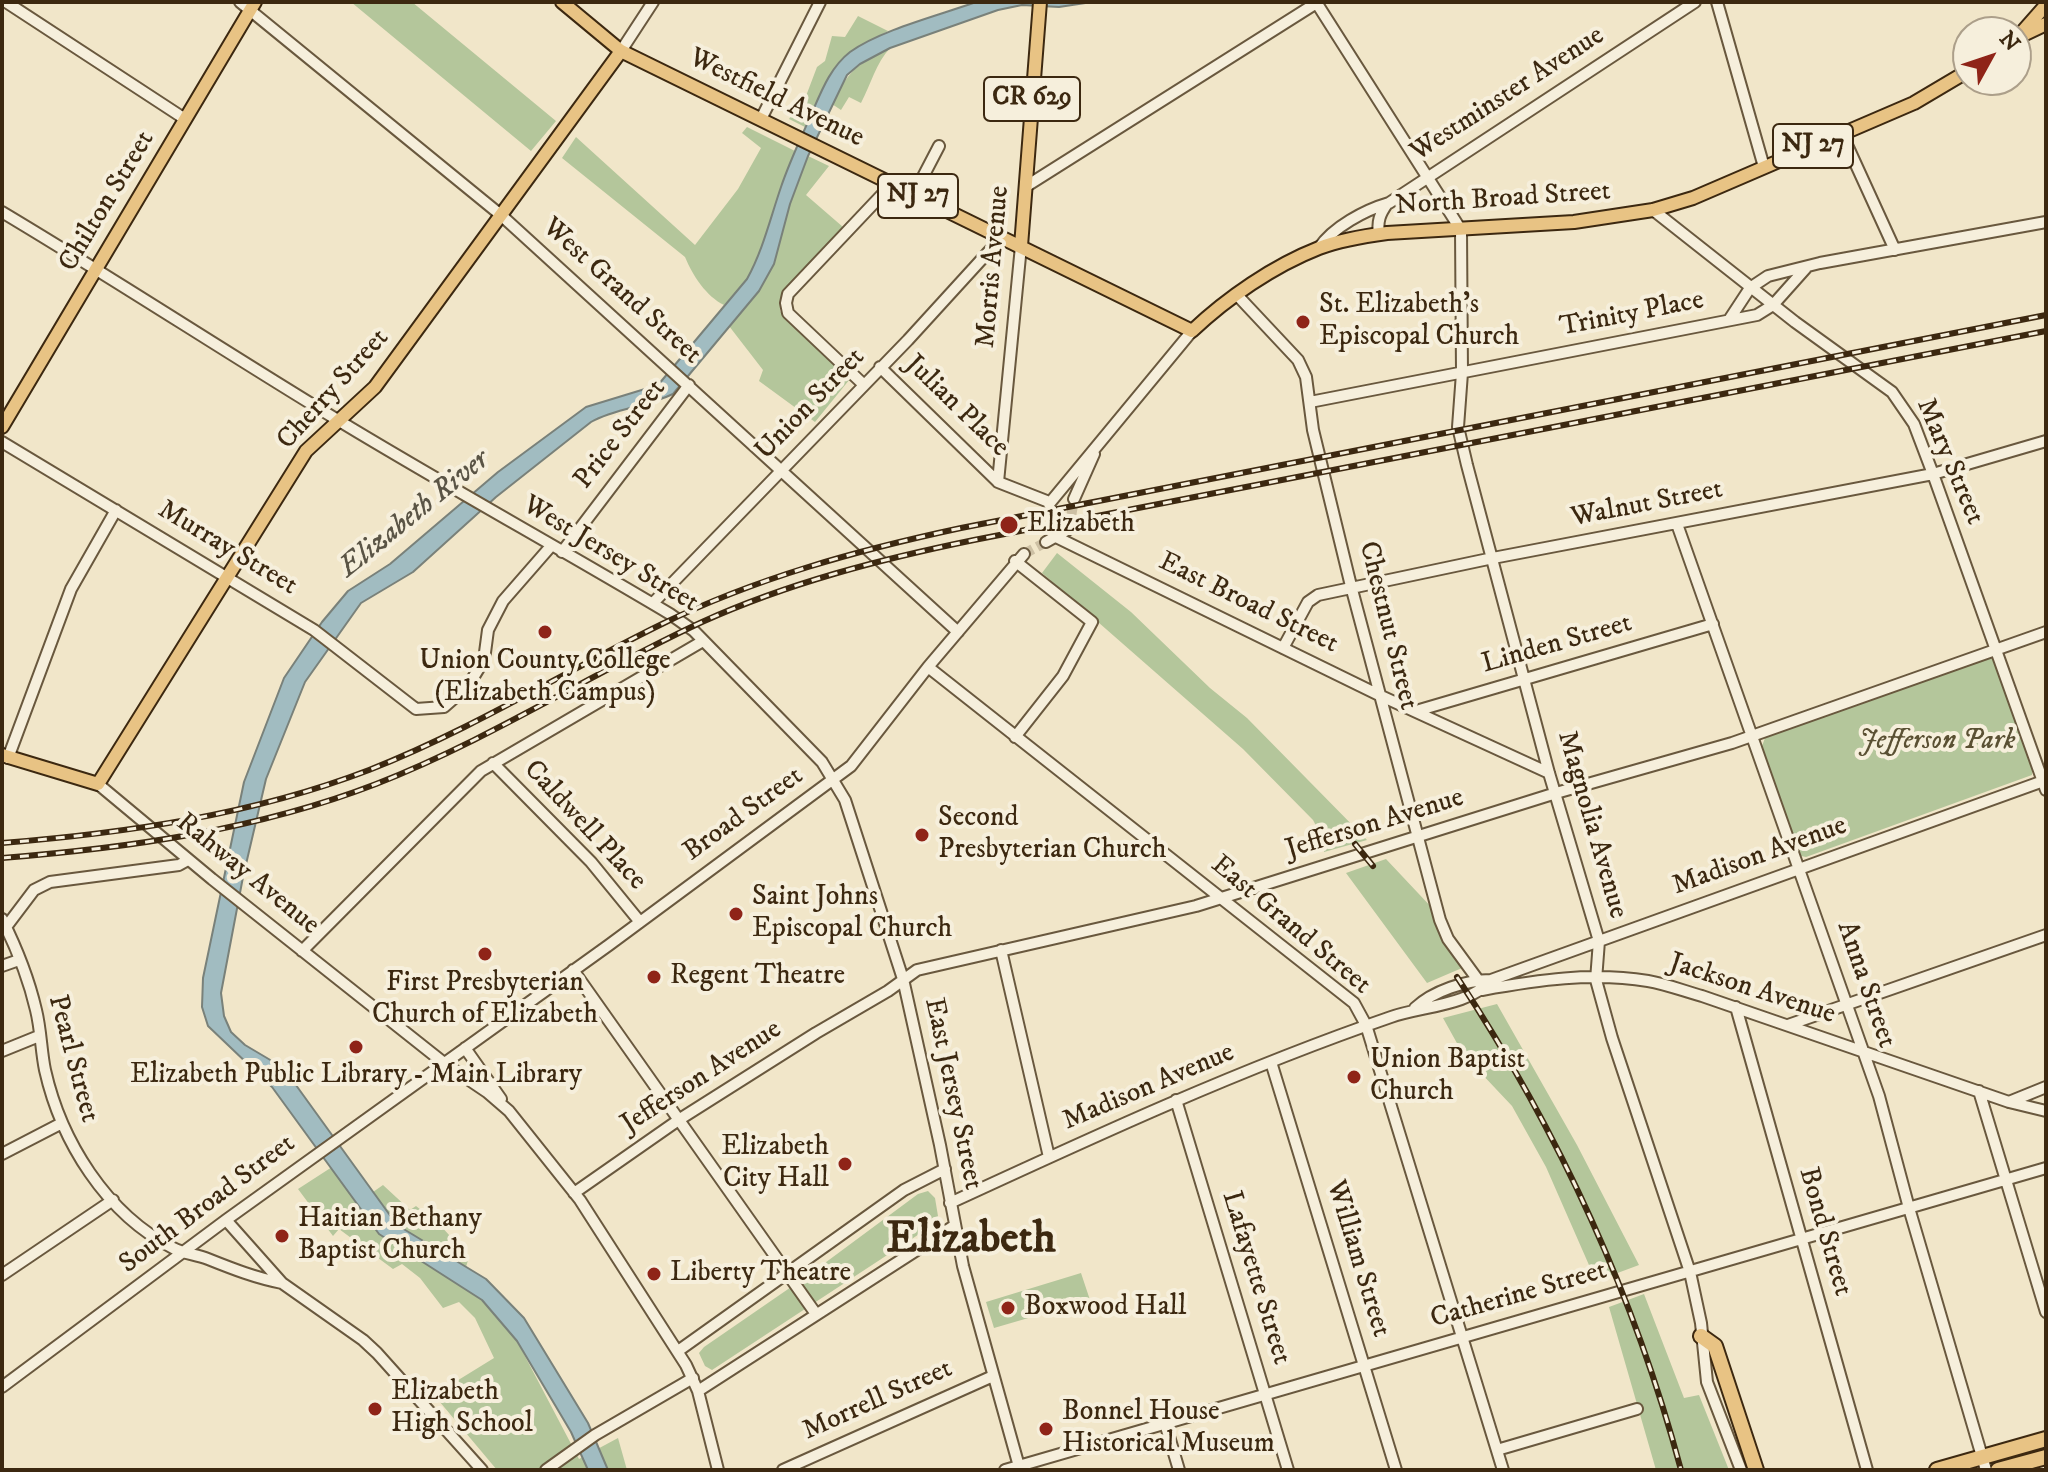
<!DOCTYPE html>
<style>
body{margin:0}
#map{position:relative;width:2048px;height:1472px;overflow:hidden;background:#f1e6c9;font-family:"IM FELL DW Pica",serif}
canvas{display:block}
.frame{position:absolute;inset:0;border:4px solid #3c2810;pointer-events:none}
.north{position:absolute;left:1952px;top:16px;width:80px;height:80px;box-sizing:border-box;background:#f6efdc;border:2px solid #ac9f8a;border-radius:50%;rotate:50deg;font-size:22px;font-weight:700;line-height:32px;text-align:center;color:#3c2810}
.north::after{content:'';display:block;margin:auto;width:28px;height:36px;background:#8f2418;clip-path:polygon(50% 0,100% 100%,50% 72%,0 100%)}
</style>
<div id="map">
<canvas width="2048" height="1472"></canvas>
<div class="frame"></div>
<div class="north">N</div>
</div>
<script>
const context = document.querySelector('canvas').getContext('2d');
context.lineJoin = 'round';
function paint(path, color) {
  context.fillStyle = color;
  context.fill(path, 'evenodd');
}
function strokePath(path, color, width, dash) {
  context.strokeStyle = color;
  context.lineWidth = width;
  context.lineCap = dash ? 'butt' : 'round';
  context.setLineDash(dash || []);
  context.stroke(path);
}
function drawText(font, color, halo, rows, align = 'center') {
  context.font = font + ' "IM FELL DW Pica",serif';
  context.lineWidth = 8;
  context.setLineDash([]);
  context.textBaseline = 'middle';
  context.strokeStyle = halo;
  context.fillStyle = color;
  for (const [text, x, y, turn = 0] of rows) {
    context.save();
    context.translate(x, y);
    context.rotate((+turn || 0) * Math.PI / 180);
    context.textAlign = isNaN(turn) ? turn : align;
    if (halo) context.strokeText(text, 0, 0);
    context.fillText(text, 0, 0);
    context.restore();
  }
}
const green = new Path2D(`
 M351 2H412L556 121 531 151Z
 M858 16 888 31 851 51 825 84 805 127 789 119 806 96 817 67 825 61 832 36 845 37Z
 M890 48C876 63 871 84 861 103L849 97 841 110 832 104C849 69 857 65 890 48Z
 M747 127 795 151 758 260 747 280 724 305C706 296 693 276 685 257L562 158 576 137 695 245 738 189 761 148 742 133Z
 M808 156 829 166 806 195 843 227 783 292 780 302V311L850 379 815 422 759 381 763 370 729 326 759 291 774 264 790 204Z
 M1057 553 1131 612 1210 688 1247 718 1367 840 1324 852V841L1313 820 1243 749 1042 573Z
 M1989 655 1993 657 2033 768 2032 775 1806 857 1801 856 1762 746 1765 738Z
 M1386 859 1434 910 1443 940 1462 968 1427 983 1346 873Z
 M1497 1004 1577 1145 1639 1265 1596 1281 1546 1167 1512 1106 1463 1054 1443 1018Z
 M332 1167 379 1234 482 1300 517 1341 579 1459 618 1438 627 1470H497L434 1395 494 1358 475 1318 459 1302 443 1308 420 1278 402 1264 393 1269 339 1229 333 1236 298 1189Z
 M383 1185 410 1210 416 1206 440 1225 469 1257 466 1267 397 1225 373 1192Z
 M928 1191 935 1198 938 1216 933 1225 712 1370 705 1366 699 1353 704 1347 810 1274 918 1194Z
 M1081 1273 1090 1300 994 1328 986 1302Z
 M1644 1294 1684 1398 1699 1395 1729 1470H1656L1609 1307Z`);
const water = new Path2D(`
 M976 2H1092L1059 7 1022 5 998 10 890 48 860 64 847 75 808 156 790 204 774 264 759 291 673 394C646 407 616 408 591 422L496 497 413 572 361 603 305 682 266 779 243 877 221 993 224 1016 231 1032 245 1045 272 1061 293 1081 397 1225 486 1279 524 1318 588 1423 608 1470H588L571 1432 517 1341 482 1300 379 1234 272 1087 208 1026 202 1007 203 978 244 782 284 678 322 622 348 591 390 564 498 472 586 407 658 385 747 279C763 250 770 219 781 187 790 160 803 134 814 108 823 87 832 66 850 52 880 30 940 15 976 2Z`);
const minorTunnel = new Path2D(`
 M1049 504 1054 532
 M1069 529 1074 499
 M1024 554 1046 542`);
const minor = new Path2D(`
 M6 2 185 119
 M240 2 502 216 958 632
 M1316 2 1461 230 1462 373 1458 427 1467 465 1549 773 1599 941 1596 980 1612 1038 1690 1272 1701 1323 1707 1382 1741 1470
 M1717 2 1764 167
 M621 51 653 2
 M761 119 820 2
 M1842 134 1895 250
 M1025 187 1318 2
 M914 194 939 146
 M1653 210 1795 322 1892 392 1914 424 1933 474 2046 790
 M2 212C116 280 227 353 341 422 450 488 561 549 670 614L694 631 822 762 845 800 903 979 940 1145 963 1266 1020 1470
 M1379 234C1377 221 1380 214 1387 204
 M1021 246 998 482 1049 502
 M1319 248C1333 227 1365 210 1389 203L1695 2
 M1237 295 1298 360 1306 377 1313 430 1351 586 1440 920 1448 939 1478 980
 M1729 320 1750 288 1768 276 1820 263 2046 222
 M880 367 998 482
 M863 384 788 313 786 303 788 294 893 183
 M1310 402 1757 315 1773 305 1806 268
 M2 442 314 630 416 709 444 707 468 686 484 660 488 630 503 601 551 546
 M1074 499 1094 454
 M1049 504 1192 331
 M1677 524 1879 1096 1909 1208 1986 1470
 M1056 537 1379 695 1549 773
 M1046 542 1069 529
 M562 552 689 385
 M653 603 908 340 1002 237
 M1283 648 1308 602 1318 595 1493 558 1933 474 2046 441
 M928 667 1354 1003 1366 1025 1503 1470
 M1416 711 1713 624
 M1015 737 1063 676 1092 622 1015 561
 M8 758 71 589 116 510
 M493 763 591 862 640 922
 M98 784 212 879 444 1063 487 1092 509 1111 580 1200 686 1365 698 1391 718 1470
 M2 919C16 947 29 980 36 1010 41 1030 41 1051 45 1070 61 1141 106 1214 173 1248 184 1254 196 1254 208 1259 233 1269 256 1278 282 1283
 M6 927 34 890 50 882 179 865 188 860
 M1001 950 1049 1157
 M302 951 481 771 703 641
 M2 966 19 960
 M573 970 816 1314
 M1482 990C1538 980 1591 972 1648 981 1666 984 1684 991 1702 996L2009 1102 2046 1111
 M1736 1007 1867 1470
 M1415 1008C1433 991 1466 980 1491 980L2046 780
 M1788 1025 2046 935
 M465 1048 501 1099
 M2 1051 39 1036
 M1271 1062 1396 1470
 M1979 1091 2046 1312
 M1176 1100 1288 1470
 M2009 1102 2046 1087
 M2 1154 62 1123
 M574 1193 680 1119 816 1033 888 991 917 970 1196 906 1556 793 1732 743 2046 632
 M950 1203C1095 1136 1240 1069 1391 1017 1422 1006 1469 1006 1491 980
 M226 1220 282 1283 363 1340 377 1353 482 1470
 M2 1275 113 1200
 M678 1351 904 1190 945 1169
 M2 1387 226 1220 609 945 851 766 928 667 1024 554
 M698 1391 954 1226
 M1165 1423 1179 1470
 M1497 1450 1637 1409
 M546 1470 595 1435 693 1378
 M783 1470 993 1376
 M1005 1470 2046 1168`);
const major = new Path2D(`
 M562 2 621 51 1192 331C1227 298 1273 266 1319 248 1340 240 1364 236 1387 233L1574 222 1653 210 1693 198 1914 103 1968 71
 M2025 34 2046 24
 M2016 39 2046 5
 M1021 246 1040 2
 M2 427 255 2
 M2 755 98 784 306 451 375 387 621 51`);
const highway = new Path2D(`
 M1701 1336 1715 1346 1756 1470
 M1937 1470 2046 1439
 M1998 1470 2046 1457`);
const rail = new Path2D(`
 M2 843C126 833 252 815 369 770 471 730 564 672 662 624 756 578 858 550 961 528L2046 315
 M1355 844 1373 866
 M2 858C128 848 257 830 376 784 489 740 592 673 702 622 788 583 881 559 974 540L2046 331
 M1457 977C1557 1129 1634 1294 1681 1470`);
const markers = [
 [1303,322,8,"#8f2418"],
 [1009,525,10,"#8f2418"],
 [545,632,8,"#8f2418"],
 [922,835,8,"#8f2418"],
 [736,914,8,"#8f2418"],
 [485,954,8,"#8f2418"],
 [654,977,8,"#8f2418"],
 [356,1047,8,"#8f2418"],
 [1354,1077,8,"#8f2418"],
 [845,1164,8,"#8f2418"],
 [282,1236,8,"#8f2418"],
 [654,1274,8,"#8f2418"],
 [1008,1308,8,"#8f2418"],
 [375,1409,8,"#8f2418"],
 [1046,1429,8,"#8f2418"]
];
const shields = [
 [1032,99,96],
 [1813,146,80],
 [918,196,80]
];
const shieldNames = [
 ["CR 629",1032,99],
 ["NJ 27",1813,146],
 ["NJ 27",918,196]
];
const streetNames = [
 ["Westminster Avenue",1508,95,-33],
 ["Westfield Avenue",776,99,26],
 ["North Broad Street",1503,200,-4],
 ["Chilton Street",108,202,-59],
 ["Morris Avenue",994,267,-85],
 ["West Grand Street",621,292,42],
 ["Trinity Place",1632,315,-11],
 ["Cherry Street",334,390,-48],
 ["Union Street",811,405,-46],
 ["Julian Place",956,407,44],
 ["Price Street",621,435,-52],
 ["Mary Street",1949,462,67],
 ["Walnut Street",1647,505,-11],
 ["Murray Street",227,549,31],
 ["West Jersey Street",610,555,31],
 ["East Broad Street",1248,604,26],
 ["Chestnut Street",1387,626,76],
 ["Linden Street",1557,645,-16],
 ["Broad Street",744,815,-36],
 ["Jefferson Avenue",1375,825,-17],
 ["Magnolia Avenue",1591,825,74],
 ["Caldwell Place",584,826,47],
 ["Madison Avenue",1760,857,-20],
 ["Rahway Avenue",247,875,39],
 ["East Grand Street",1290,926,40],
 ["Anna Street",1865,985,71],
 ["Jackson Avenue",1752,990,18],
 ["Pearl Street",72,1059,75],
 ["Jefferson Avenue",702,1078,-33],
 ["Madison Avenue",1149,1088,-23],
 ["East Jersey Street",952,1094,78],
 ["South Broad Street",208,1205,-37],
 ["Bond Street",1824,1232,74],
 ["William Street",1357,1259,73],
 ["Lafayette Street",1255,1278,73],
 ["Catherine Street",1519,1296,-16],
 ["Morrell Street",878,1401,-24]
];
const poiNames = [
 ["St. Elizabeth's",1319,306],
 ["Episcopal Church",1319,338],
 ["Elizabeth",1027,525],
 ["Union County College",545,662,"center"],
 ["(Elizabeth Campus)",545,694,"center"],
 ["Second",938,819],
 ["Presbyterian Church",938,851],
 ["Saint Johns",752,898],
 ["Episcopal Church",752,930],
 ["Regent Theatre",670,977],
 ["First Presbyterian",485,984,"center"],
 ["Church of Elizabeth",485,1016,"center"],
 ["Union Baptist",1370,1061],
 ["Church",1370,1093],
 ["Elizabeth Public Library - Main Library",356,1076,"center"],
 ["Elizabeth",829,1148,"right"],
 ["City Hall",829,1180,"right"],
 ["Haitian Bethany",298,1220],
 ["Baptist Church",298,1252],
 ["Liberty Theatre",670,1274],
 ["Boxwood Hall",1024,1308],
 ["Elizabeth",391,1393],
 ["High School",391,1425],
 ["Bonnel House",1062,1413],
 ["Historical Museum",1062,1445]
];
const parkNames = [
 ["Jefferson Park",1937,742]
];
const waterNames = [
 ["Elizabeth River",415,515,-39]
];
const townNames = [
 ["Elizabeth",971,1242]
];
paint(green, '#b4c69b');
paint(water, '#a1bcc1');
strokePath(water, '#79817a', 2);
strokePath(minorTunnel, '#cdc0a4', 10, [10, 5]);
strokePath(minor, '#69583e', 14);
strokePath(major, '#3c2810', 16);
strokePath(highway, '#3c2810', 18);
strokePath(minor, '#f6efdc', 10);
strokePath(major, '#e8c384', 12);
strokePath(highway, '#e8c384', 14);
strokePath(rail, '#3c2810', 6);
strokePath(rail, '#f6efdc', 3, [9]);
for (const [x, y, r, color] of markers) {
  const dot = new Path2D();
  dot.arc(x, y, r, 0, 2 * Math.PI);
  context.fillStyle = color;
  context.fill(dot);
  strokePath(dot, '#f6efdc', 3);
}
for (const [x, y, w] of shields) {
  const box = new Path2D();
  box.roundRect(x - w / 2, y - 22, w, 44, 6);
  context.fillStyle = '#f6efdc';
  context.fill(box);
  strokePath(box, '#3c2810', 2);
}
drawText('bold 26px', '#3c2810', null, shieldNames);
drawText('28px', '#3c2810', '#f6efdc', streetNames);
drawText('28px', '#3c2810', '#f6efdc', poiNames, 'left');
drawText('italic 28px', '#5a5033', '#f6efdc', parkNames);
drawText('italic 30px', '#5a5445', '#f6efdc', waterNames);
drawText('bold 44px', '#3c2810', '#f6efdc', townNames);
</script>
